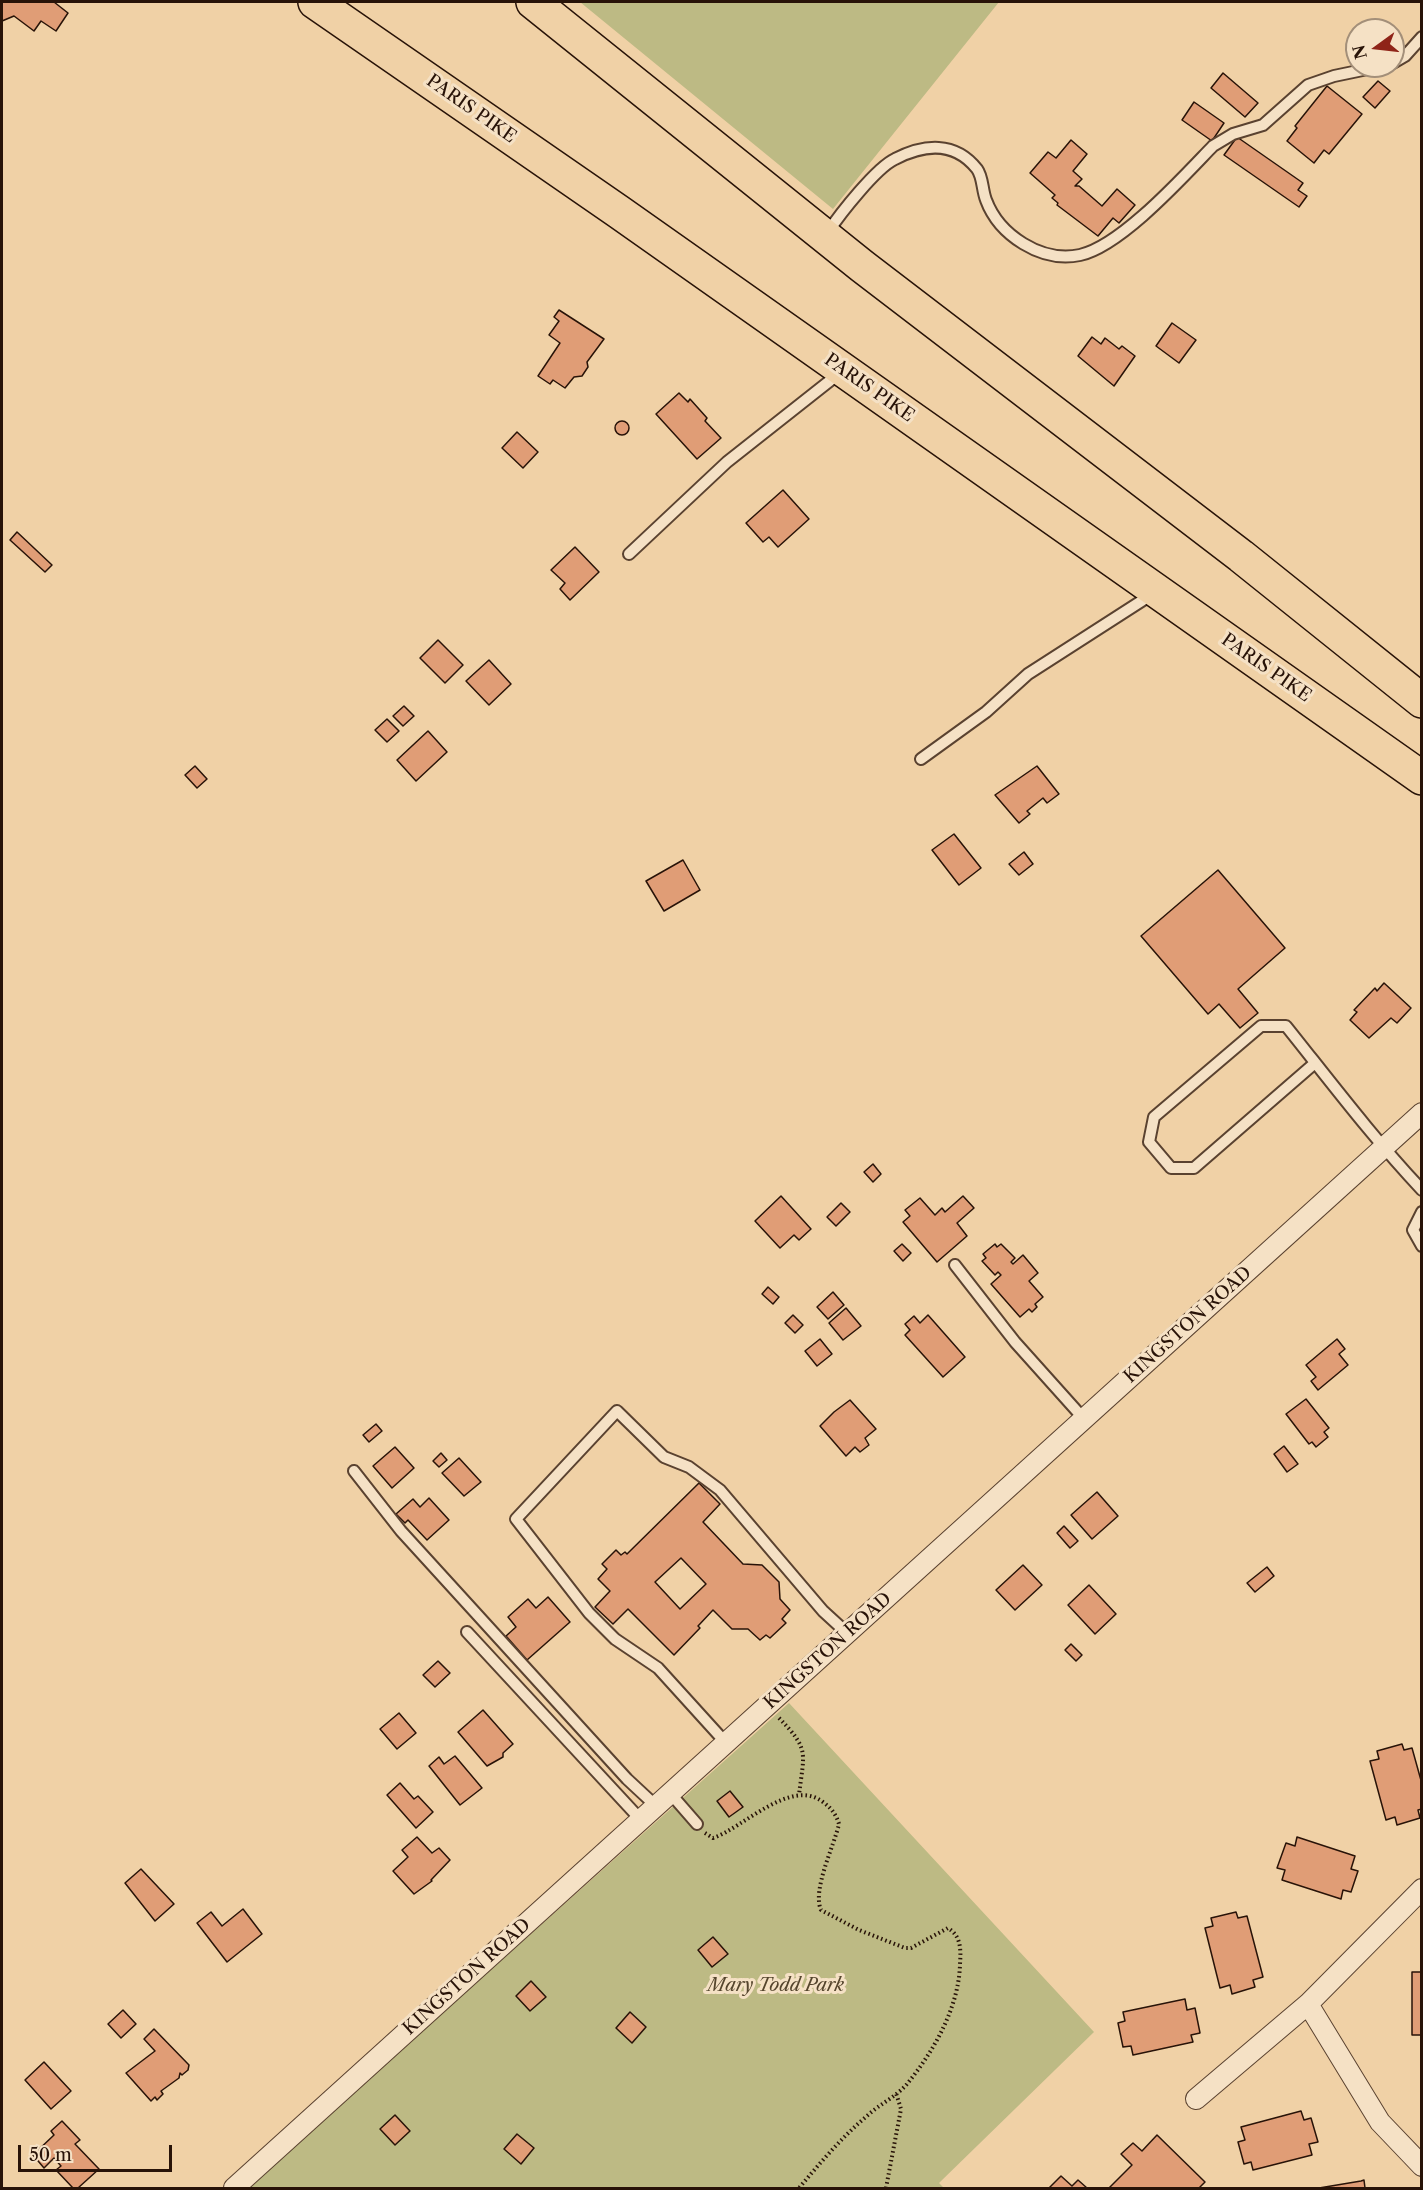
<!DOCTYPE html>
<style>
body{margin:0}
#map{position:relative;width:1423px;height:2190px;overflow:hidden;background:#f0d1a6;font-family:"Libre Caslon Text",serif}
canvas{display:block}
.frame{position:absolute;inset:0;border:3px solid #281308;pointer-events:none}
.north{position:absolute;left:1345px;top:18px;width:60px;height:60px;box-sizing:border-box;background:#f5e1c5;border:2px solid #a38f79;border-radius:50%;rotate:255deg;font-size:16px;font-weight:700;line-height:24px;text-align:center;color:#281308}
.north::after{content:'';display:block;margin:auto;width:21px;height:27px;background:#8f2418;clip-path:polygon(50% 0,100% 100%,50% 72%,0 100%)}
.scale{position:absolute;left:18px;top:2145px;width:154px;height:27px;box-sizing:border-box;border:3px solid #281308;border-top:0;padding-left:8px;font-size:18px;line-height:21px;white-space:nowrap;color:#281308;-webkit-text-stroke:4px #f5e1c5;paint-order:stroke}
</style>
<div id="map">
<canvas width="1423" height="2190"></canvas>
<div class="frame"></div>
<div class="north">N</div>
<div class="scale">50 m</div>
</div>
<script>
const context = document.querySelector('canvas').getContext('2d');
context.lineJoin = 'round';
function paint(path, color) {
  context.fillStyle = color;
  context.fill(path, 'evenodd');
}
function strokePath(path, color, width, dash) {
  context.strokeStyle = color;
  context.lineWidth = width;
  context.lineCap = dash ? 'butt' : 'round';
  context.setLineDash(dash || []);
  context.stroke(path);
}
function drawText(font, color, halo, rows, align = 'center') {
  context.font = font + ' "Libre Caslon Text",serif';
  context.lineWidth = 6;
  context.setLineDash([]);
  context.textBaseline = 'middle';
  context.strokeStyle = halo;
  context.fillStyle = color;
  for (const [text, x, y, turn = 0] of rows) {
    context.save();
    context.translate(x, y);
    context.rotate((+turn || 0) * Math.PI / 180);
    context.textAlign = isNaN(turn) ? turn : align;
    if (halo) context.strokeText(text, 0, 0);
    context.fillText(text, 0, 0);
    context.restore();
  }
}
const green = new Path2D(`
 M580 2H999L833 209Z
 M789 1703 1094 2032 939 2183 944 2188H247Z`);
const building = new Path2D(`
 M2 2H54L68 13 56 31 41 21 34 31 14 16 2 21Z
 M1223 73 1258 103 1245 117 1211 88Z
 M1378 81 1390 91 1375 108 1363 97Z
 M1327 86 1362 114 1329 154 1324 150 1314 163 1287 141 1297 128 1295 126Z
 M1194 102 1224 123 1212 141 1182 120Z
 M1237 137 1303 183 1298 190 1307 196 1299 207 1224 155Z
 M1071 140 1087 154 1073 171 1082 179 1075 186H1079L1102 206 1117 189 1135 205 1119 223 1113 218 1098 236 1057 205 1058 203 1052 198 1055 195 1030 173 1048 152 1056 158Z
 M559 310 604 339 587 362 588 367 582 376 574 377 565 388 553 380 550 384 538 376 560 343 549 335 559 321 554 317Z
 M1172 323 1196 340 1179 363 1156 346Z
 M1092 337 1101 344 1105 338 1119 349 1122 346 1135 356 1114 386 1078 356Z
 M679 393 688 402 690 399 707 418 705 421 721 438 697 459 656 414Z
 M615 428a7 7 0 1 1 14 0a7 7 0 1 1-14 0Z
 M517 432 538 452 523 468 502 448Z
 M783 490 809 519 778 547 769 537 763 542 746 523Z
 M17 532 52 565 45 572 10 540Z
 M575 547 599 572 570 600 560 589 565 583 551 570Z
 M438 640 463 665 445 683 420 658Z
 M489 660 511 684 489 705 466 681Z
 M404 706 414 716 403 726 393 716Z
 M387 719 399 731 387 742 375 730Z
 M428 731 447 752 416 781 397 760Z
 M195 766 207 779 197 788 185 775Z
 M1037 766 1059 794 1047 803 1043 798 1027 811 1030 814 1019 823 995 795Z
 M954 834 981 868 959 885 932 850Z
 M1024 852 1033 864 1019 875 1009 864Z
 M683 860 700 890 664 911 646 881Z
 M1218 870 1285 948 1238 989 1258 1013 1240 1028 1219 1004 1208 1014 1141 936Z
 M1384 983 1411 1008 1397 1023 1391 1018 1369 1038 1350 1020 1357 1012 1354 1010 1375 988 1377 991Z
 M873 1164 881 1174 873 1182 864 1172Z
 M781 1196 811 1229 799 1240 794 1235 780 1248 755 1221Z
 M963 1196 974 1208 957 1223 967 1236 937 1262 903 1222 910 1216 905 1210 920 1198 935 1215 942 1208 945 1212Z
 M841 1203 850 1212 836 1226 827 1217Z
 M902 1244 911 1253 903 1261 894 1251Z
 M995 1244 997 1247 1001 1244 1015 1258 1011 1262 1013 1264 1023 1255 1038 1273 1029 1281 1043 1297 1035 1304 1037 1307 1032 1312 1029 1309 1020 1317 991 1284 1001 1275 998 1272 995 1275 982 1261 986 1258 983 1254Z
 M768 1287 779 1297 773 1304 762 1294Z
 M833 1292 844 1305 828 1319 817 1307Z
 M846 1308 861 1326 843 1340 829 1323Z
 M793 1315 803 1325 795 1333 785 1323Z
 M928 1315 965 1357 943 1377 905 1335 910 1330 905 1324 914 1316 920 1323Z
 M820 1339 832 1354 817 1366 805 1351Z
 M1337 1339 1345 1349 1339 1354 1348 1365 1318 1390 1311 1381 1316 1377 1306 1365Z
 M1306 1399 1329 1428 1324 1432 1328 1437 1316 1447 1312 1442 1309 1444 1286 1414Z
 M850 1400 876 1429 865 1438 869 1445 860 1452 855 1447 846 1456 820 1426 834 1412Z
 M376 1424 382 1431 369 1442 363 1435Z
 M1284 1446 1298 1464 1287 1472 1274 1454Z
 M395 1447 414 1468 392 1488 373 1466Z
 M441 1453 447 1460 439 1467 433 1461Z
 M459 1458 481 1482 464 1496 442 1473Z
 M699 1483 720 1504 703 1522 743 1564 762 1565 779 1582 780 1599 790 1610 782 1619 786 1623 770 1638 766 1635 760 1640 748 1629H732L713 1610 698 1626 700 1628 674 1655 628 1609 613 1624 595 1607 610 1591 598 1579 607 1569 602 1564 616 1550 621 1555 625 1552 627 1554ZM681 1558 706 1584 680 1609 655 1582Z
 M1097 1492 1118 1516 1092 1539 1071 1515Z
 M429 1498 449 1520 427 1540 408 1520 405 1523 396 1514 413 1499 420 1507Z
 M1064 1526 1078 1541 1070 1548 1057 1533Z
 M1023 1565 1042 1585 1015 1610 996 1590Z
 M1267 1567 1274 1576 1255 1592 1247 1583Z
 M1089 1585 1116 1614 1095 1634 1068 1605Z
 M548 1597 570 1622 527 1660 506 1636 516 1627 508 1617 528 1599 536 1608Z
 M1071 1644 1082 1655 1076 1661 1065 1650Z
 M438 1661 450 1673 435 1687 423 1675Z
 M483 1710 513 1744 503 1753V1757L487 1766 458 1732Z
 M399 1713 416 1733 397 1749 380 1729Z
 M1402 1744 1404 1750 1412 1748 1422 1784V1809L1418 1810 1420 1818 1397 1825 1395 1817 1386 1820 1370 1761 1379 1759 1377 1751Z
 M455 1756 482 1788 460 1805 429 1766 439 1757 444 1764Z
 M400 1783 414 1799 418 1796 433 1812 416 1828 387 1795Z
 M730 1791 743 1807 729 1817 717 1801Z
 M417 1837 432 1853 439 1848 450 1860 431 1880 432 1881 414 1894 393 1871 408 1857 402 1850Z
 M1297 1837 1355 1856 1351 1869 1358 1871 1351 1892 1343 1890 1341 1899 1282 1880 1285 1870 1277 1868 1286 1843 1295 1846Z
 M141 1869 174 1904 155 1921 125 1883Z
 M243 1909 262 1934 227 1962 197 1923 211 1912 222 1926Z
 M1236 1912 1238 1918 1247 1916 1263 1977 1253 1980 1255 1987 1232 1994 1230 1985 1220 1988 1205 1928 1213 1926 1211 1918Z
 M713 1937 728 1954 712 1967 698 1950Z
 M1421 1963H1422V2035H1412V1972H1421Z
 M531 1981 546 1997 530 2011 516 1996Z
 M1185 1999 1187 2010 1195 2008 1200 2033 1191 2035 1193 2042 1133 2055 1131 2046 1123 2047 1118 2023 1125 2021 1123 2012Z
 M123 2010 136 2024 121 2038 108 2024Z
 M630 2012 646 2027 632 2043 616 2028Z
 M154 2029 189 2065 188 2070 182 2075 180 2073 179 2078 161 2091 163 2094 157 2100 155 2097 151 2101 126 2073 155 2051 144 2039Z
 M44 2062 71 2091 51 2109 25 2080Z
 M1301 2111 1304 2120 1311 2118 1318 2142 1309 2144 1312 2155 1253 2170 1251 2162 1244 2164 1238 2142 1245 2140 1241 2127Z
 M395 2115 410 2131 395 2145 380 2129Z
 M62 2121 80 2140 75 2144 99 2169 78 2188H73L56 2170 61 2166 54 2158 44 2168 33 2155 54 2135 51 2131Z
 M517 2134 534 2148 521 2164 504 2149Z
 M1157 2135 1205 2182 1199 2188H1109L1132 2165 1121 2154 1133 2143 1142 2151Z
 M1061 2176 1072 2186 1078 2180 1087 2188H1049Z
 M1364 2180 1365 2188H1319L1361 2181Z`);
const path = new Path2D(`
 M779 1718C810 1750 804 1752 799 1795
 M705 1833 713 1838C743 1828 791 1777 823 1802 831 1808 836 1814 839 1824 834 1846 812 1890 821 1910L859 1930 905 1948H911L948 1928C961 1936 961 1949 960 1964 959 2007 934 2051 907 2084 897 2096 880 2104 868 2115 842 2137 820 2163 799 2188
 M886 2188 901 2109 896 2093`);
const lane = new Path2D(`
 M1393 63 1405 56 1422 37
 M828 232C840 214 876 168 895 159 924 144 955 141 977 169 983 177 982 190 986 200 999 235 1041 263 1080 255 1121 246 1183 177 1213 146L1233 134 1263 125 1308 85 1334 76 1382 66
 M629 554 727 462 841 372
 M921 759 986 712 1028 674 1154 593
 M1315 1063 1194 1168H1171L1149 1142 1154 1117 1261 1026H1286C1330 1081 1373 1138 1422 1190
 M1422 1212 1413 1230 1422 1246
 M955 1265 1015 1342 1084 1419
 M354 1471 401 1531 627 1779 656 1806
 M467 1632 641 1820
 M726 1743 658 1668 615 1639 589 1613 516 1519 617 1411 664 1457 689 1467 720 1490 823 1611 847 1633
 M670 1793 697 1824`);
const street = new Path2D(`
 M1308 2004 1380 2122 1422 2166
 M1196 2099 1308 2004 1422 1889
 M234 2188 1422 1113`);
const highway = new Path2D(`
 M315 2 619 212 1422 778
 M533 2 862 266 1241 556 1422 701`);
const streetNames = [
 ["PARIS PIKE",471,109,35],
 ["PARIS PIKE",869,388,35],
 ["PARIS PIKE",1266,668,35],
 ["KINGSTON ROAD",1188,1325,-42],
 ["KINGSTON ROAD",828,1651,-42],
 ["KINGSTON ROAD",467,1977,-42]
];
const parkNames = [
 ["Mary Todd Park",776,1986]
];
paint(green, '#bdba84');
paint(building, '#e09d76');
strokePath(building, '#281308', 1.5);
strokePath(lane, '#5a4230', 14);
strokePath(street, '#5a4230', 22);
strokePath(highway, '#281308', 36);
strokePath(path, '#281308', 4, [1.5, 3]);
strokePath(lane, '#f5e1c5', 10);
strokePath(street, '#f5e1c5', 20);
strokePath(highway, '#f0d1a6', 33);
drawText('18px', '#281308', '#f5e1c5', streetNames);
drawText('italic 18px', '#55452d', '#f5e1c5', parkNames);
</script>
